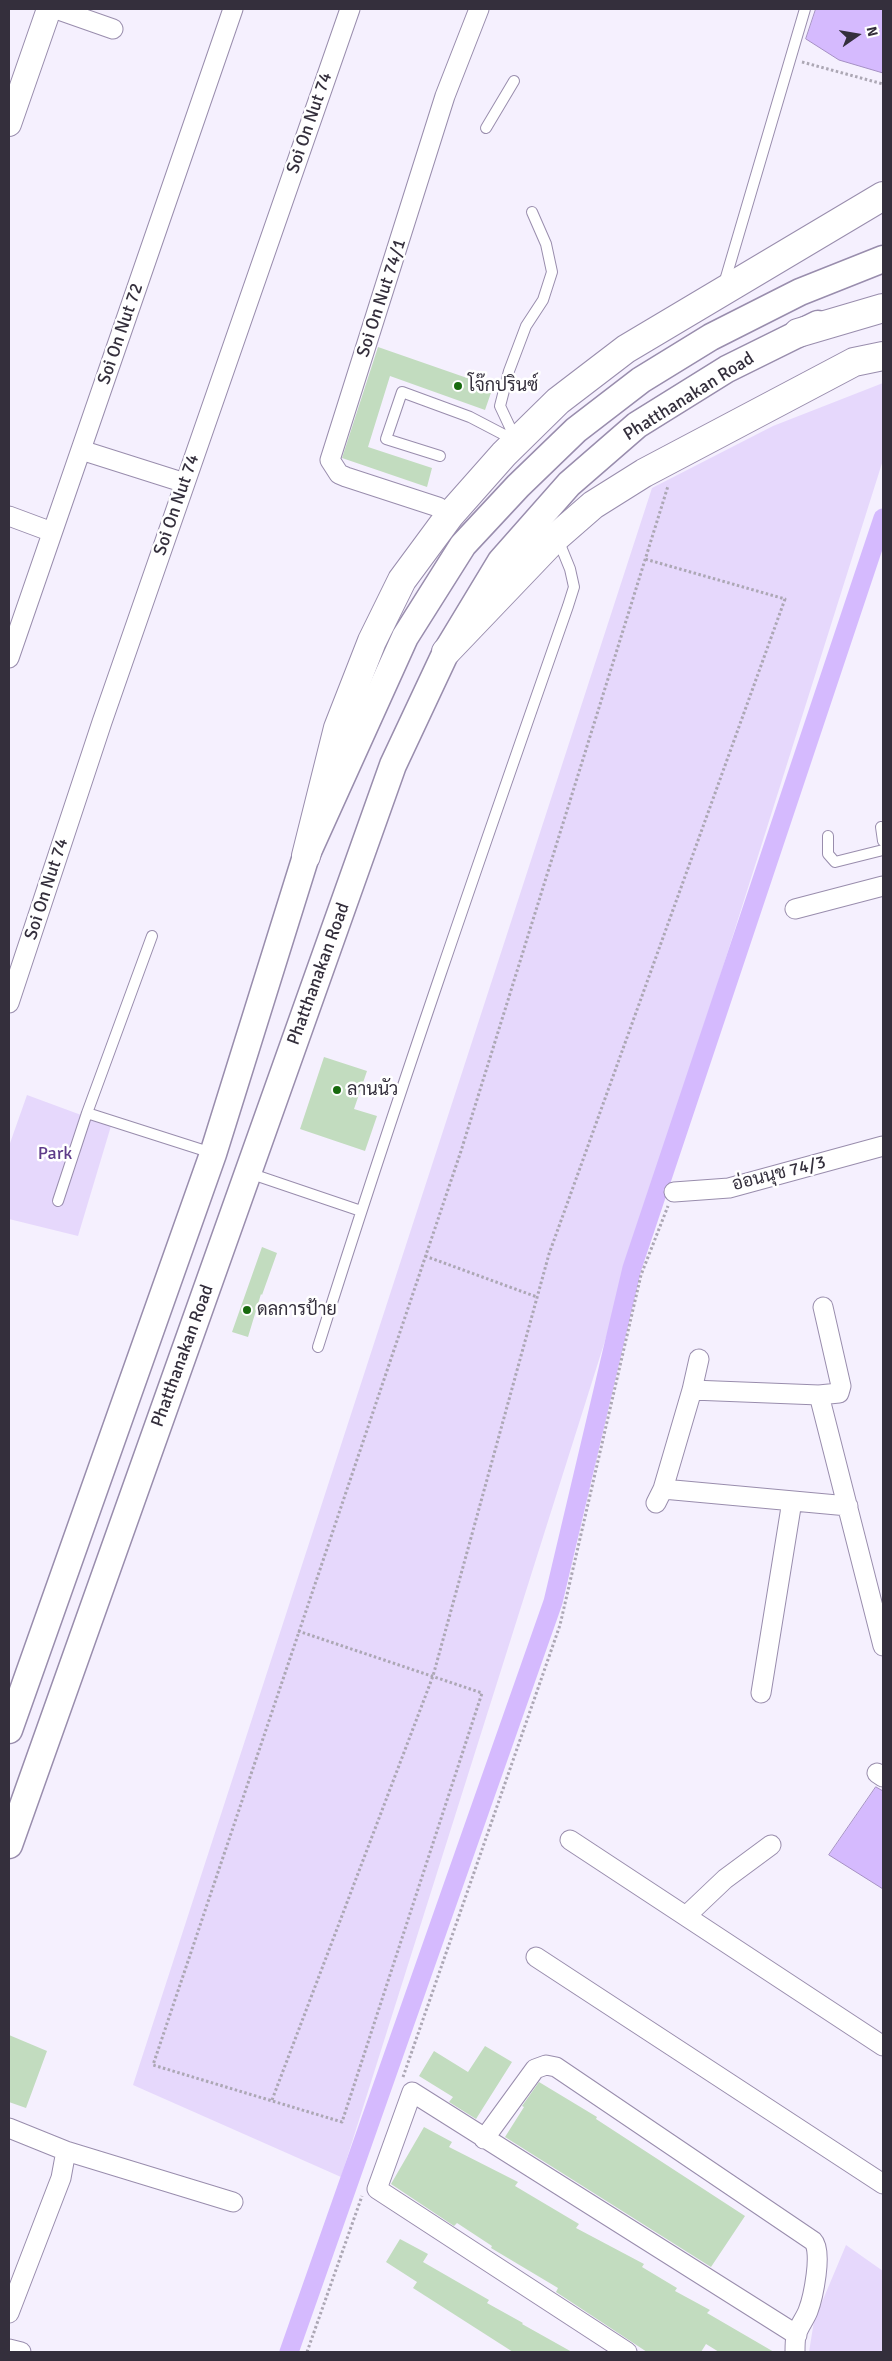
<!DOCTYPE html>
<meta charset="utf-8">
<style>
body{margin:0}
#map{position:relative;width:892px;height:2361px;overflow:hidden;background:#f5f0fe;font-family:Signika,sans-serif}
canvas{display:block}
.frame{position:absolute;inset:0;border:10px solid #342f3c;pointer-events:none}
.north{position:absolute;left:832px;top:10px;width:50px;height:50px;-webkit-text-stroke:4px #fff;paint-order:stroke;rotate:77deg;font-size:14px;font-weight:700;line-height:20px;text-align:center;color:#342f3c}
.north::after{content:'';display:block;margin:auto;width:18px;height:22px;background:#342f3c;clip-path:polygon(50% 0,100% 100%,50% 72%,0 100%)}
</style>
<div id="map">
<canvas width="892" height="2361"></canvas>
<div class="frame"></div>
<div class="north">N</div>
</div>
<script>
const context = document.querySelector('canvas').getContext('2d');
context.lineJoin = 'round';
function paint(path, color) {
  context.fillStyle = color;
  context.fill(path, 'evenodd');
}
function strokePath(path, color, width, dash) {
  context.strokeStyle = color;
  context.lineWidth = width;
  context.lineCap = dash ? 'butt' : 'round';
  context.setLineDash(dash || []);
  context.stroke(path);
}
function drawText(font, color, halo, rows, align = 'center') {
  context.font = font + ' Signika,Sarabun,sans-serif';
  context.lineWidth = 5;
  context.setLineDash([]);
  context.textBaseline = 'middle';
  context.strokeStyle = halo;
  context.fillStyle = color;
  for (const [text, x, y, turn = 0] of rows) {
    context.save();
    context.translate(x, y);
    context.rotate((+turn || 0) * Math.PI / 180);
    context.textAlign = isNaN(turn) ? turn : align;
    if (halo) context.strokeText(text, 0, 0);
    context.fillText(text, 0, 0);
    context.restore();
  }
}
const green = new Path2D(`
 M883 383V460L341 2177 133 2085 652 488 773 426Z
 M27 1095 111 1126 78 1236 9 1219V1146Z
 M846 2245 883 2271V2352H809L814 2321Z`);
const water = new Path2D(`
 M816 9H883V73L839 60 806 39Z
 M876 1787 883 1791V1889L829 1855Z`);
const canal = new Path2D(`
 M289 2352 553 1602 632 1268 883 518`);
const building = new Path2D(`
 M378 347 493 387 485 410 390 376 368 447 432 468 427 487 342 458Z
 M324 1057 367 1071 354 1109 377 1116 365 1151 300 1129Z
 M262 1247 277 1253 262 1295 261 1294 248 1337 232 1332Z
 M9 2035 47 2051 26 2108 9 2102Z
 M485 2046 512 2062 476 2119 449 2102 453 2097 419 2076 434 2051 468 2072Z
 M539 2082 597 2117 596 2119 745 2216 711 2267 505 2137 524 2107 522 2106Z
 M424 2127 452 2142 449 2147 518 2182 515 2186 579 2224 576 2228 644 2264 642 2267 677 2288 675 2291 710 2310 707 2313 774 2352H719L706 2344 701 2352H647L556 2292 558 2288 491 2248 492 2246 457 2223 454 2226 391 2184Z
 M400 2239 428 2254 423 2262 489 2300 487 2303 523 2323 522 2324 572 2352H513L413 2288 417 2282 386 2262Z`);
const path = new Path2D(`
 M802 62 883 84
 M425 1256 537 1297
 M298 1631 482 1693 342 2122 153 2065 461 1151 668 486
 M403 2077 560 1625 641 1275 668 1206
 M272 2100 433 1676 549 1254 785 599 645 559
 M307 2352 362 2196`);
const service = new Path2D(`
 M486 128 514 81
 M724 284 805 9
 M516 440 500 406 509 371 526 326 543 300 552 272 546 244 532 212
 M440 456 386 439 402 392 470 417 516 441
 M881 827 883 841
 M828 836V854L835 862 883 850
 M87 1113 212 1153
 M249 1173 361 1211
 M58 1201 87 1113 152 936
 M318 1347C396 1099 482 852 568 606L574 587 570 569 557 537`);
const minor = new Path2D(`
 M56 9 113 29
 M81 450 185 483
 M450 515 438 507 346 477 339 474 330 460 445 96 479 9
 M9 516 52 532
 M9 658 233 9
 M795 909 883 886
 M9 1003 102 722 350 9
 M674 1192 729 1188 883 1146
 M692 1390 819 1395 839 1393 841 1386 823 1307
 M819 1395 883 1646
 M663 1489 848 1506
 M656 1503 663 1489 692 1390 699 1359
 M761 1693 792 1501
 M877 1773 883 1777
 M570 1840 883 2046
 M686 1916 725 1879 771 1845
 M536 1957 883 2184
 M9 2128 66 2151 233 2202
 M484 2139 535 2069 546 2065 556 2067 813 2241C823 2251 813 2298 808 2311 805 2319 798 2327 796 2336 795 2341 795 2347 795 2352
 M9 2313 61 2178 66 2151
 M9 2349 21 2352
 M627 2352 377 2189 412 2092 797 2335`);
const tertiary = new Path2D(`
 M9 124 49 9`);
const secondary = new Path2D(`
 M9 1730 213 1154 306 856 405 637 463 545 518 486 576 430 641 380 711 337 800 292 883 259
 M9 1845 393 765 446 652 501 561 569 484 637 425 727 369 818 324`);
const primary = new Path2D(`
 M798 333 883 308
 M446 652 554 539 593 505 644 473 854 362 883 356
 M306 856 338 728 372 641 402 580 450 515 504 454 558 401 626 349 883 196`);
const markers = [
 [458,386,5,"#176a0e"],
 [337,1090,5,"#176a0e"],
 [247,1310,5,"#176a0e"]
];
const streetNames = [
 ["Soi On Nut 74",310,123,-71],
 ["Soi On Nut 74/1",382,298,-72],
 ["Soi On Nut 72",121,334,-71],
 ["Phatthanakan Road",689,397,-32],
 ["Soi On Nut 74",177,505,-71],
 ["Soi On Nut 74",47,889,-72],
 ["Phatthanakan Road",319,974,-70],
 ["อ่อนนุช 74/3",779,1174,-14],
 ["Phatthanakan Road",183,1356,-70]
];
const poiNames = [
 ["โจ๊กปรินซ์",468,386],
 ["ลานนัว",347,1090],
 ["ดลการป้าย",257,1310]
];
const parkNames = [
 ["Park",55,1154]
];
paint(green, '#e6d8fc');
paint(water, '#d5bafe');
strokePath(water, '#a590c4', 1);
strokePath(canal, '#d5bafe', 19);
paint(building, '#c2dcbf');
strokePath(service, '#998dad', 12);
strokePath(minor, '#998dad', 21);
strokePath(tertiary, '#998dad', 26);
strokePath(secondary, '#998dad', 29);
strokePath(primary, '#998dad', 30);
strokePath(path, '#aca7b4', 3, [2.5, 2.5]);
strokePath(service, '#fff', 10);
strokePath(minor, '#fff', 19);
strokePath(tertiary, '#fff', 24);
strokePath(secondary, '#fff', 26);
strokePath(primary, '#fff', 28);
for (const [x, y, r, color] of markers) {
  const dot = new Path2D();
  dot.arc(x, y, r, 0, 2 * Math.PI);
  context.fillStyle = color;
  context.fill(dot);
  strokePath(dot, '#fff', 2);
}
drawText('18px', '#342f3c', '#fff', streetNames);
drawText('18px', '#342f3c', '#fff', poiNames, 'left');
drawText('18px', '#5e3b89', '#fff', parkNames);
</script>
